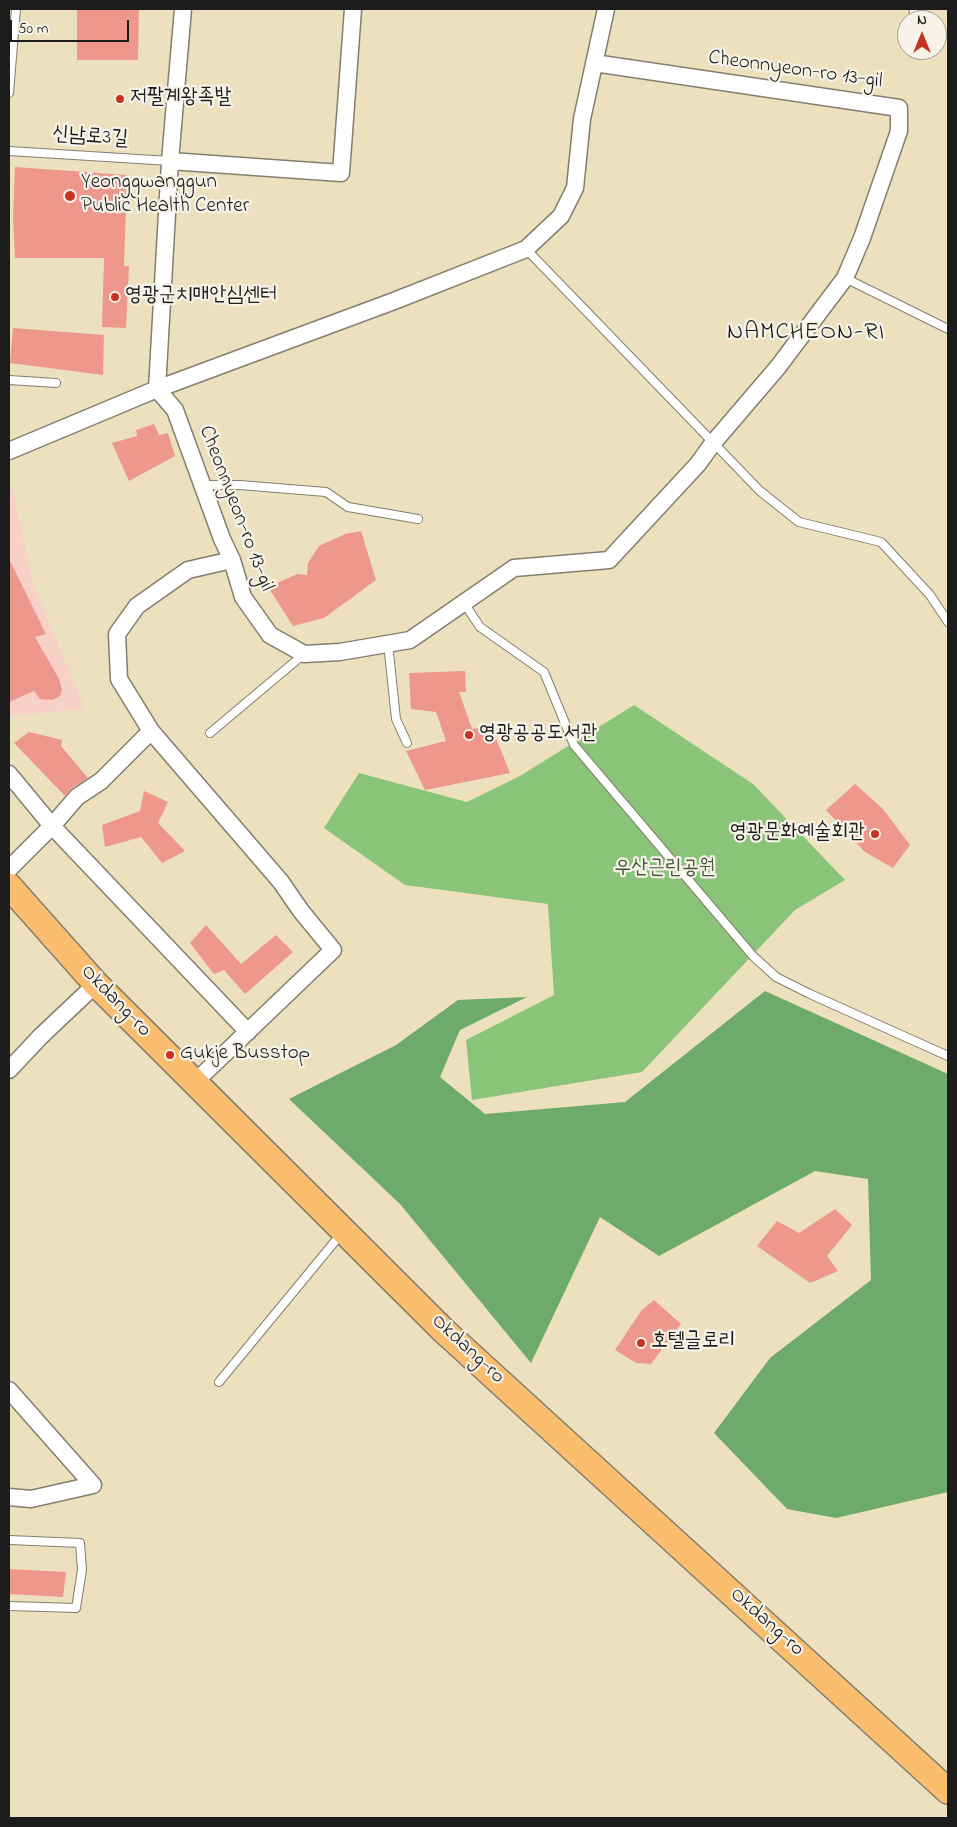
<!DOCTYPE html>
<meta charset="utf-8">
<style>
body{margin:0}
#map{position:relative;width:957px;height:1827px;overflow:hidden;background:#ece0bf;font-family:"Indie Flower",sans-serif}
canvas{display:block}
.frame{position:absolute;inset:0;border:10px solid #1c1c1c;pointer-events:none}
.north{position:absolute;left:897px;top:10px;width:50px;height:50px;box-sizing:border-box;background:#f7f3e8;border:1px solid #9f9d96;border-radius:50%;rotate:0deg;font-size:14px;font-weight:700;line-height:20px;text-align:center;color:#1c1c1c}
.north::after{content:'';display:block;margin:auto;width:18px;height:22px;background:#c8321e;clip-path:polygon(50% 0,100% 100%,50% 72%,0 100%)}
.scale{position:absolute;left:10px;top:20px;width:119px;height:22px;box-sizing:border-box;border:2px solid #1c1c1c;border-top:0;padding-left:6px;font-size:15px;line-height:18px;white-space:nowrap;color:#1c1c1c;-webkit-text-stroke:4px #f7f3e8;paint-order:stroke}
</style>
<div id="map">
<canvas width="957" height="1827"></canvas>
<div class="frame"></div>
<div class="north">N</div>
<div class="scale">50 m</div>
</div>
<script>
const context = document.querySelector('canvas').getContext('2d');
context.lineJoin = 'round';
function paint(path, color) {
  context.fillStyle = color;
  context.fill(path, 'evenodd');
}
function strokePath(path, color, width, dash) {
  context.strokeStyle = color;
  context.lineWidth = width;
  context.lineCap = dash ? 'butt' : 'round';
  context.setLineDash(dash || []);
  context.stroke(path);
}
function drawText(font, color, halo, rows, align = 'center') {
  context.font = font + ' "Indie Flower","Poor Story",sans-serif';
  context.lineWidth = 4.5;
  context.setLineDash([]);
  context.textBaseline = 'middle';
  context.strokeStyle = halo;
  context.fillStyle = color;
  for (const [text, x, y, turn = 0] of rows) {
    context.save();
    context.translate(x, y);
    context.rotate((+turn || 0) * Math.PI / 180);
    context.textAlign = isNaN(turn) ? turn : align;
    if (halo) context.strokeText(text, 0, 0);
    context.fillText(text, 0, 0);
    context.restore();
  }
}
const built = new Path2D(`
 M13 490 33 583 85 709 9 716V491Z`);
const green = new Path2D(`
 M634 705 753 784 845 880 795 910 642 1072 472 1100 466 1040 554 995 548 904 405 885 324 828 359 773 467 802 520 776Z`);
const forest = new Path2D(`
 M765 991 948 1074V1492L836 1518 787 1509 714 1433 770 1358 871 1280 868 1179 815 1171 659 1256 600 1217 531 1363 400 1204 289 1099 396 1045 458 1000 527 997 460 1030 440 1077 485 1114 625 1102Z`);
const building = new Path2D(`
 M77 9H139L138 60H77Z
 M15 167 127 175 124 266H129L126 328 102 327 104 258H15L13 217Z
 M13 328 104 335 103 375 10 363Z
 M154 424 159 435 168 433 175 456 129 481 112 443 137 436 136 430Z
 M361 531 376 580 324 618 293 626 268 587 297 574 307 575 308 563 319 546 345 534Z
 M9 559 46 634 35 637 59 679 62 690 60 696 52 700 40 699 34 691 9 702Z
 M465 671 466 692H459L472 729 491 726 510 773 425 790 406 751 446 741 436 712 411 709 409 673Z
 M29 732 62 740 61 746 88 778 71 789 65 796 14 743Z
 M855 784 882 808 910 845 893 868 865 852 826 810Z
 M144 791 168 802 158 823 185 851 162 863 141 837 105 847 102 825 140 811Z
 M206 925 241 964 276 935 293 952 245 994 224 970 214 974 190 943Z
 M835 1209 852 1225 827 1256 838 1271 810 1283 757 1246 777 1221 799 1233Z
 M654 1300 681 1324 651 1364 636 1363 615 1350 641 1311Z
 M9 1569 66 1572 63 1597 9 1594Z`);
const lane = new Path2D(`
 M913 20 914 9
 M9 93 16 9
 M9 151 170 161
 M526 249 760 491 799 522 881 542 930 595 948 622
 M845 278 948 329
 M9 380 56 383
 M203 485H240L326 492 348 507 418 519
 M464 603 480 627 544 672 574 745 753 956 776 977 810 994 948 1056
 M388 643 396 719 407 743
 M210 733 304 654
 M219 1382 341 1234
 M9 1540 80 1543 82 1570 76 1608 9 1606`);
const street = new Path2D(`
 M594 63 899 108V131L862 238 845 278 778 367 713 443 698 464 609 560 514 568 410 640 340 652 304 654 270 635 243 597 232 560 222 539 175 410 157 389 394 301 526 249 561 216 575 188 582 119 606 9
 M170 161 341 173 353 9
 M9 451 157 389 170 161 183 9
 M9 774 52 826 248 1032
 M9 869 52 826 77 797 101 781 151 731
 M9 1070 40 1037 96 984
 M195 1082 333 950 301 911 281 882 151 731 119 679 117 634 137 606 188 570 232 560
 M9 1390 93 1485 31 1499 9 1497`);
const primary = new Path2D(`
 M9 886 96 984 443 1330 948 1791`);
const markers = [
 [120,99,5,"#c8321e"],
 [70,196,6,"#c8321e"],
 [115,297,5,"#c8321e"],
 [469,735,5,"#c8321e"],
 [875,834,5,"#c8321e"],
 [170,1055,5,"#c8321e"],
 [641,1343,5,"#c8321e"]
];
const streetNames = [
 ["Cheonnyeon-ro 13-gil",795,71,8],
 ["신남로3길",90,138,4],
 ["Cheonnyeon-ro 13-gil",235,509,69],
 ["Okdang-ro",115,1002,46],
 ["Okdang-ro",467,1350,43],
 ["Okdang-ro",766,1623,42]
];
const poiNames = [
 ["저팔계왕족발",130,99],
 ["Yeonggwanggun",81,184],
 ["Public Health Center",81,208],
 ["영광군치매안심센터",125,297],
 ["영광공공도서관",479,735],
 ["영광문화예술회관",865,834,"right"],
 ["Gukje Busstop",180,1055],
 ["호텔글로리",651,1343]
];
const parkNames = [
 ["우산근린공원",665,870]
];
const quarterNames = [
 ["NAMCHEON-RI",806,334]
];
paint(built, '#f7d1c7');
paint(green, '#89c479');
paint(forest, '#6eaa69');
paint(building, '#ee978c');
strokePath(lane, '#847e6e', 10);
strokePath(street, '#847e6e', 19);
strokePath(primary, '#847e6e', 28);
strokePath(lane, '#fff', 8);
strokePath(street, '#fff', 16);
strokePath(primary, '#fabe6e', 25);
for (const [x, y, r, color] of markers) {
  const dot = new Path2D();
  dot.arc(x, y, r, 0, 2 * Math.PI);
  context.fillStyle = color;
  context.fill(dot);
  strokePath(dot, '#f7f3e8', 2);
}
drawText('21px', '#1c1c1c', '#f7f3e8', streetNames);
drawText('21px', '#1c1c1c', '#f7f3e8', poiNames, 'left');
drawText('21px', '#42573d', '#f7f3e8', parkNames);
context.letterSpacing = '1px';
drawText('24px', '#1c1c1c', '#f7f3e8', quarterNames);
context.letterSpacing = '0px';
</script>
